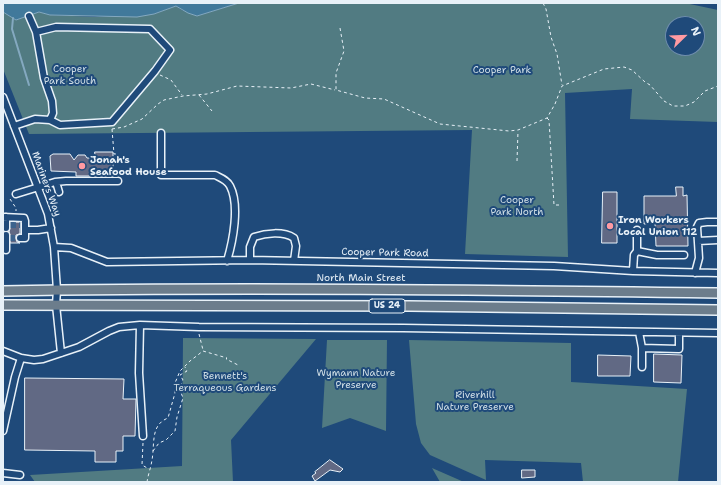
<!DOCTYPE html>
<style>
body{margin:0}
#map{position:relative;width:721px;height:485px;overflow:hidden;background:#1f4a7a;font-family:"Shantell Sans",sans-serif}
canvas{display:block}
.frame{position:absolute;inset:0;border:4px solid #e8f1f8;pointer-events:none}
.north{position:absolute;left:665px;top:16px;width:40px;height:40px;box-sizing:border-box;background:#1f4a7a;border:1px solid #6f8dac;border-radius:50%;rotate:67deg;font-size:11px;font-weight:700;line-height:16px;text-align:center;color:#e8f1f8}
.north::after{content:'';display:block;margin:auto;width:14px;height:18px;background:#ff9aa2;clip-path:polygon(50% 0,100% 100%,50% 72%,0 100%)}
</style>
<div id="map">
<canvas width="721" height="485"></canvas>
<div class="frame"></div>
<div class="north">N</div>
</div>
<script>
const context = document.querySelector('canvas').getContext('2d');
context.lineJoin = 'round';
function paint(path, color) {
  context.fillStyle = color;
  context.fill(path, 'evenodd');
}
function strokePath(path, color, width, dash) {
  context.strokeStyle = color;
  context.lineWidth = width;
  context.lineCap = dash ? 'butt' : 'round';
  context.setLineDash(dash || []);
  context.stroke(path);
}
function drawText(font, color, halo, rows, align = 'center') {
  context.font = font + ' "Shantell Sans",sans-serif';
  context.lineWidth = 4;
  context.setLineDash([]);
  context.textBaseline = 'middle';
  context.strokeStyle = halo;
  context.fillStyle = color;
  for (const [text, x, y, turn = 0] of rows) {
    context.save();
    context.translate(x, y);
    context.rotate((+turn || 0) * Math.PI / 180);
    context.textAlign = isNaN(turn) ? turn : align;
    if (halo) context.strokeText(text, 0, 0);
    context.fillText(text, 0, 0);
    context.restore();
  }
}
const green = new Path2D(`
 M239 3H685L718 10V122L630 119 632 89 565 93 568 257 465 254 472 130 29 134 3 69V12L16 20 39 12 50 15 95 17 154 14 176 6 182 10 197 16ZM673 24H697V48H673Z
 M183 338 316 339 231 440 233 482H35L30 475 182 466Z
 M327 340H387L386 431 350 418 322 428Z
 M409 340 571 343V382L687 389 678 482H583L581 463 485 460 486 480 430 455 421 443 416 424Z
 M432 468 464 482H440Z`);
const water = new Path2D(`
 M3 3H239L197 16 188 13 176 6 154 14 137 17 50 15 39 12 16 20 3 12Z`);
const stream = new Path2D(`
 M13 18 12 29 29 85`);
const building = new Path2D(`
 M95 152H113V169H115V176H76V172L51 171 50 156 53 154H70L74 160 78 155H85L87 158H95Z
 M676 187H683V196L687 195 688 246H656L655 223 644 224V196H676Z
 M603 192H617V243H602Z
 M10 222H20V234L16 235V238L17 242 20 243H10V235L9 232 10 228Z
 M654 354 682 355 681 383 654 382Z
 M598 355 631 356 630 376H598Z
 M25 378 124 379 123 399H136L135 436H123V451H116V462H95V451L25 450Z
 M330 460 343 469 340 472 330 470 315 481 312 476 316 473 315 472Z
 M522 470H535V477L522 478Z`);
const minorTunnel = new Path2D(`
 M10 225H20
 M9 238H20`);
const path = new Path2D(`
 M543 3 546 9 551 37 557 54 562 85
 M340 28 344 51 336 73V90L365 98 384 99 440 124 509 131 518 130 547 118 555 104 562 86 604 69 624 67 632 70 645 82 650 85 664 101 673 106H685L694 102 705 91 718 86
 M160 75 171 80 182 95
 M199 95 212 111
 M547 118 549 120 554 205H561
 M112 129 124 127 142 119 158 104 164 100 183 96 207 94 237 86 291 88 311 84 335 90
 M112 129 114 154H117
 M517 161 518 131
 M10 199 16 208V211
 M199 334 203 350
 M175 389 179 387 183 380 180 375 187 371 185 367
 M143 443 142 465 149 469
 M153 451 159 443 166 440 175 431 177 417 183 398 179 387
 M147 482C148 475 151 467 152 460 155 444 150 425 168 418L175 393V383L180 371 190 361 203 351 227 358 226 359 238 365`);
const minor = new Path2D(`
 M29 16 36 32 44 78 52 101 53 113 50 120
 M3 97 48 214 54 247 57 290 56 305 61 353
 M14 126 35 119 50 120 60 125 112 122 155 71 170 50 150 29 56 27 36 32
 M161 133V175H215C221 178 227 180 230 186 240 205 233 241 227 261
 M56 182 59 192
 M16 194 55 182 66 181H118
 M3 217 24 218 25 221V230H38L51 228
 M6 228V217
 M20 238H25V230
 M698 241 718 240
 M54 247 71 248 107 262 250 260 554 266 633 271 718 273
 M6 250V235
 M637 251V230
 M250 260V247L254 237C266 233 283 231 294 238L296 246 294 261
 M633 271 634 255 637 251 657 255H684
 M695 273 699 258 697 227 699 223 707 222H718
 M140 325 139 373 143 436
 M639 332 642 348V367
 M642 348 679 349V333
 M3 351 21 358 34 360 43 359 79 347 109 331 119 327 140 325 199 327 403 328 718 333
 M3 431 15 377 21 358
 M3 473 20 475`);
const highway = new Path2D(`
 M3 291C241 287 480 290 718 293
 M3 305 409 306 718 310`);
const markers = [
 [82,166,4,"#ff9aa2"],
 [610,226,4,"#ff9aa2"]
];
const shields = [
 [387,306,36]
];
const shieldNames = [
 ["US 24",387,306]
];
const parkNames = [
 ["Cooper",70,69],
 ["Park South",70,81],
 ["Cooper Park",502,70],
 ["Cooper",517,200],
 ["Park North",517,212],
 ["Wymann Nature",356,373],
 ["Preserve",356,385],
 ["Bennett's",225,376],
 ["Terraqueous Gardens",225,388],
 ["Riverhill",475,395],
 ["Nature Preserve",475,407]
];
const poiNames = [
 ["Jonah's",90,160],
 ["Seafood House",90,172],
 ["Iron Workers",618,220],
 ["Local Union 112",618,232]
];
const streetNames = [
 ["Mariners Way",46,184,70],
 ["Cooper Park Road",385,253,1],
 ["North Main Street",361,278]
];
paint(green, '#517b82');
paint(water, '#41799b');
strokePath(water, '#84a9c0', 1);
strokePath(stream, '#84a9c0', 2);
paint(building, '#616984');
strokePath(building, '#e8f1f8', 1);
strokePath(minorTunnel, '#3d638d', 6, [6, 3]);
strokePath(minor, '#e8f1f8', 9);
strokePath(highway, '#e8f1f8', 12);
strokePath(path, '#e8f1f8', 1, [3, 3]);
strokePath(minor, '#1f4a7a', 6);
strokePath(highway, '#6c7d8c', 9);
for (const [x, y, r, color] of markers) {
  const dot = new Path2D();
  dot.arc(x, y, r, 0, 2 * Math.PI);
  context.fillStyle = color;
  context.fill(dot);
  strokePath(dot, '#1f4a7a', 1.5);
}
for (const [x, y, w] of shields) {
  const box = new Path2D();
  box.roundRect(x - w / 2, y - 7, w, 14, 3);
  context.fillStyle = '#1f4a7a';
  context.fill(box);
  strokePath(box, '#e8f1f8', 1);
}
drawText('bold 9px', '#e8f1f8', null, shieldNames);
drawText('10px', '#d1dfe6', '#1f4a7a', parkNames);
drawText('bold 10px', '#e8f1f8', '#1f4a7a', poiNames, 'left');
drawText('10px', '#e8f1f8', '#1f4a7a', streetNames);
</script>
